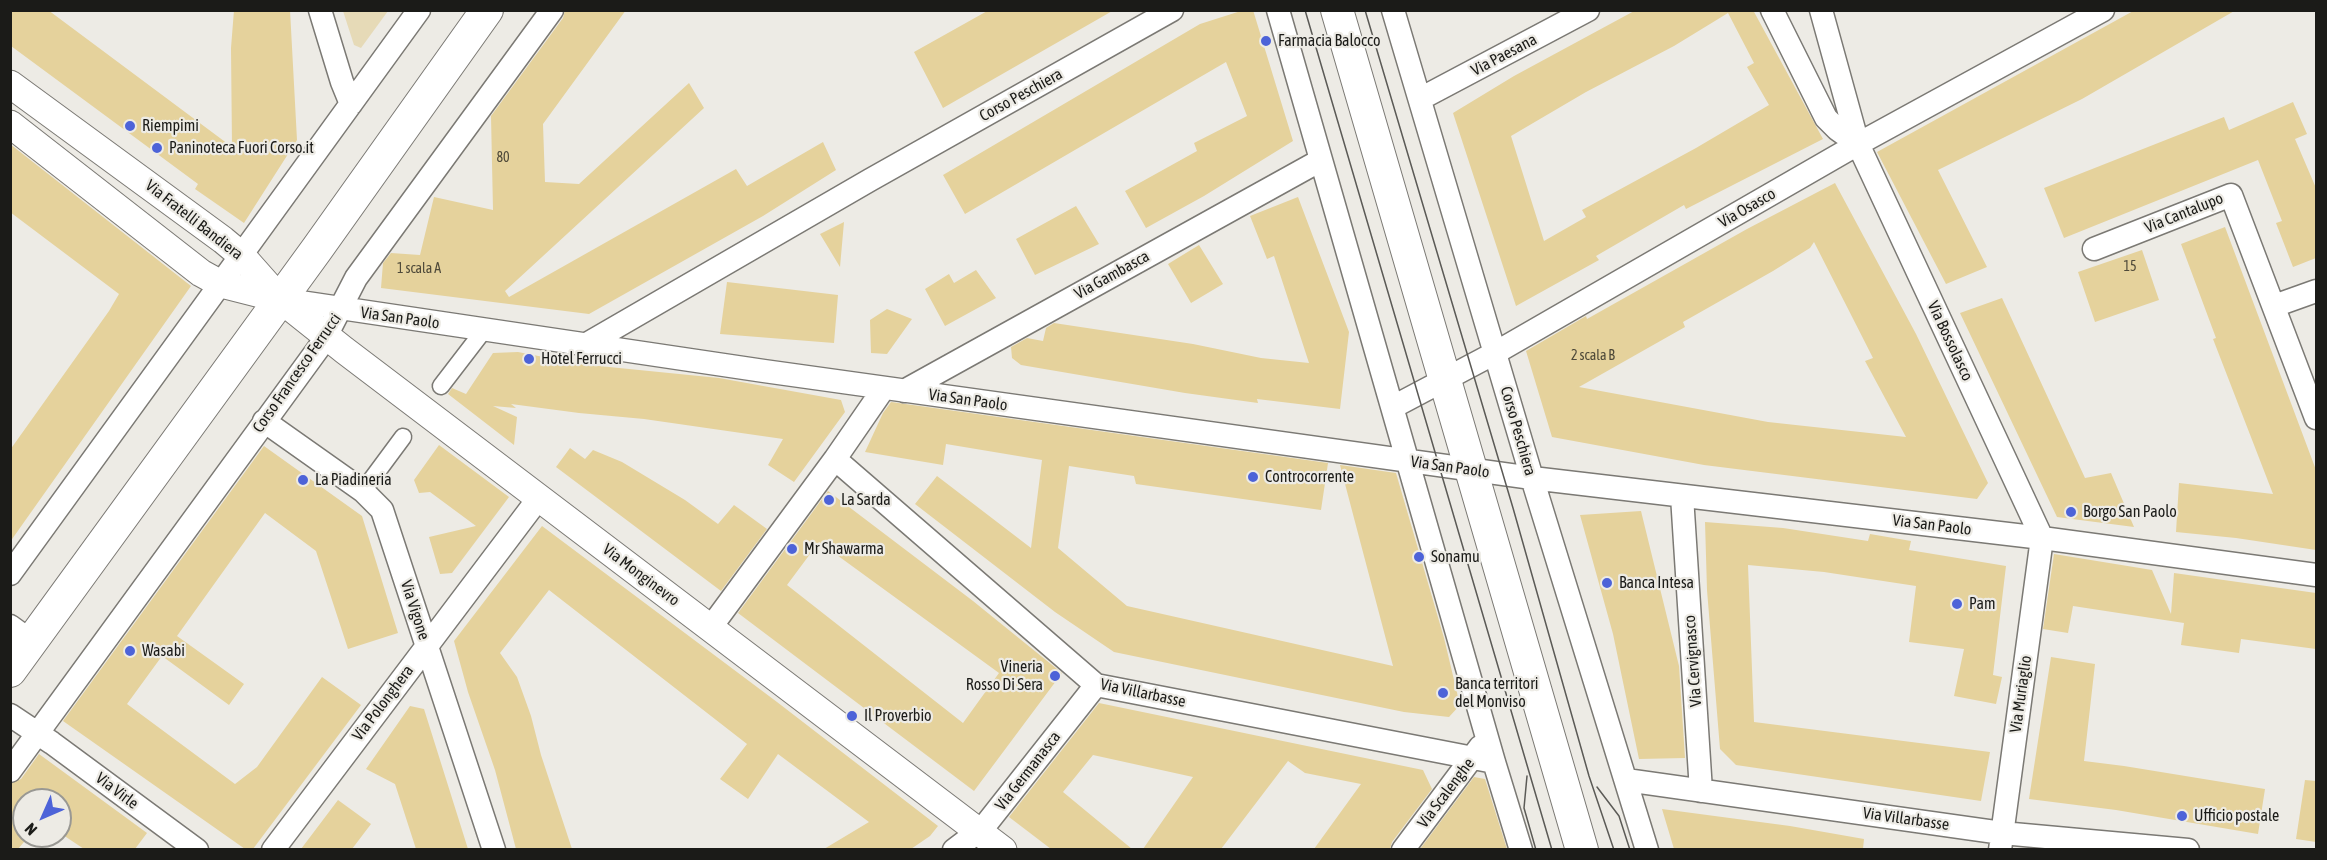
<!DOCTYPE html>
<style>
body{margin:0}
#map{position:relative;width:2327px;height:860px;overflow:hidden;background:#edebe5;font-family:"Asap Condensed",sans-serif}
canvas{display:block}
.frame{position:absolute;inset:0;border:12px solid #1b1b18;pointer-events:none}
.north{position:absolute;left:12px;top:788px;width:60px;height:60px;box-sizing:border-box;background:#edebe5;border:2px solid #999893;border-radius:50%;rotate:225deg;font-size:16px;font-weight:700;line-height:24px;text-align:center;color:#1b1b18}
.north::after{content:'';display:block;margin:auto;width:21px;height:27px;background:#4d63d8;clip-path:polygon(50% 0,100% 100%,50% 72%,0 100%)}
</style>
<div id="map">
<canvas width="2327" height="860"></canvas>
<div class="frame"></div>
<div class="north">N</div>
</div>
<script>
const context = document.querySelector('canvas').getContext('2d');
context.lineJoin = 'round';
function paint(path, color) {
  context.fillStyle = color;
  context.fill(path, 'evenodd');
}
function strokePath(path, color, width, dash) {
  context.strokeStyle = color;
  context.lineWidth = width;
  context.lineCap = dash ? 'butt' : 'round';
  context.setLineDash(dash || []);
  context.stroke(path);
}
function drawText(font, color, halo, rows, align = 'center') {
  context.font = font + ' "Asap Condensed",sans-serif';
  context.lineWidth = 4.5;
  context.setLineDash([]);
  context.textBaseline = 'middle';
  context.strokeStyle = halo;
  context.fillStyle = color;
  for (const [text, x, y, turn = 0] of rows) {
    context.save();
    context.translate(x, y);
    context.rotate((+turn || 0) * Math.PI / 180);
    context.textAlign = isNaN(turn) ? turn : align;
    if (halo) context.strokeText(text, 0, 0);
    context.fillText(text, 0, 0);
    context.restore();
  }
}
const green = new Path2D(`
 M343 11V10L388 11 361 48 354 45Z`);
const building = new Path2D(`
 M12 10H48L232 147 231 48 234 10H290L297 140 244 223 195 189 198 184 11 46Z
 M565 10H626L543 124 545 182 579 184 689 83 704 108 505 291 509 297 736 169 747 186 823 142 836 170 763 216 589 314 381 288 383 263 391 253 420 255 434 197 493 210 491 116 563 18Z
 M989 10H1114L943 108 914 52Z
 M1244 10H1253L1293 141 1204 196 1146 228 1125 191 1197 151 1194 143 1247 116 1226 62 965 214 943 175 1200 24Z
 M1636 10H1753L1823 139 1686 209 1684 205 1596 256 1599 260 1516 306 1453 113 1514 76ZM1728 13 1754 63 1747 67 1769 105 1696 148 1582 210 1586 217 1544 241 1511 136 1586 92 1674 46Z
 M2135 10H2236L2082 99 1938 170 1987 267 1946 284 1877 152Z
 M2293 102 2307 134 2295 139 2316 188V258L2293 267 2276 223 2282 221 2258 160 2064 238 2044 188 2224 117 2229 130Z
 M10 144 191 286 10 542V450L109 311 119 294 10 212Z
 M1835 183 1916 334 1988 483 1977 499 1704 465 1552 437 1526 351 1586 316 1587 319 1747 229ZM1814 242 1873 358 1865 361 1906 437 1768 422 1579 387 1685 327 1683 322 1773 271 1810 248Z
 M1298 197 1349 332 1340 409 1257 399 1258 403 1185 393 1021 365 1012 358 1011 347 1027 338 1043 341 1046 328 1054 323 1193 344 1261 358 1309 363 1274 256 1267 259 1250 216Z
 M1076 206 1099 244 1035 275 1016 239Z
 M844 222 840 267 820 234Z
 M2225 227 2316 470V550L2236 538 2176 532 2179 483 2273 494 2213 339 2216 338 2181 244Z
 M1199 245 1223 284 1191 303 1168 264Z
 M2142 250 2159 300 2095 322 2078 272Z
 M976 270 996 298 945 326 925 289 949 274 954 283Z
 M727 282 838 295 834 343 720 334Z
 M2002 298 2085 478 2111 473 2134 527 2057 517 1960 313Z
 M887 309 912 319 887 354 871 353 870 320Z
 M518 352 579 364 719 378 841 400 845 412 794 482 768 465 783 439 644 419 579 413 511 404 516 408 493 406 517 417 514 445 448 394 452 388 466 394 493 353Z
 M891 402 1328 463 1321 510 1136 484 1134 476 1069 466 1058 548 1127 606 1393 666 1340 465 1396 473 1444 638 1460 705 1449 717 1404 712 1114 652 1055 612 915 504 937 476 1031 548 1042 460 946 444 943 465 865 452 883 413Z
 M439 445 509 497 452 573 440 574 429 537 476 526 430 492 419 493 414 480Z
 M264 446 362 516 398 633 348 649 316 551 265 513 177 636 244 684 229 705 162 656 127 704 235 784 257 767 322 677 361 705 253 849H245L63 721Z
 M570 448 585 459 593 450 622 462 685 500 718 524 734 505 767 529 721 591 556 467Z
 M828 491 973 601 1062 673 974 791 738 613ZM819 542 999 673 963 723 787 585Z
 M1641 511 1679 666 1685 758 1639 759 1613 634 1580 515Z
 M1705 522 1783 528 1868 541 1870 534 1911 541 1909 550 2006 566 1993 675 2002 677 1996 704 1954 696 1964 649 1909 642 1916 586 1824 572 1748 565 1754 722 1990 752 1981 801 1736 765 1720 749 1707 590Z
 M542 526 777 702 938 826 930 836 911 849H824L869 822 778 754 748 799 720 779 747 744 549 590 500 653 517 677 531 716 541 755 572 849H516L495 770 468 692 454 641Z
 M2054 554 2152 570 2171 614 2174 573 2316 593V649L2241 639 2239 653 2181 645 2184 623 2073 606 2068 633 2043 629Z
 M2051 657 2095 664 2084 761 2124 766 2265 789 2258 834 2116 810 2029 799Z
 M1099 703 1423 770 1432 789 1392 842 1390 849H1314L1361 784 1305 773 1288 761 1221 849H1143L1193 777 1093 755 1063 792 1132 849H1051L1009 817Z
 M410 706 424 709 468 849H416L395 784 366 769Z
 M39 754 147 833 135 849H84L60 833V800H24V836H29L18 849H10V784L21 779Z
 M1474 777 1485 779 1507 849H1420Z
 M2305 780 2316 781V842L2296 839Z
 M338 800 371 824 352 849H301Z
 M1662 809 1790 826 1864 839 1863 849H1674Z`);
const pedestrian = new Path2D(`
 M441 386 484 330
 M363 491 403 437`);
const minor = new Path2D(`
 M320 10 342 82 351 104
 M1278 10 1494 762 1521 850
 M1393 10 1532 478 1647 850
 M1772 10 1826 118 1837 129 1858 144
 M1821 10 1858 144 2042 538 2000 850
 M1420 99 1588 10
 M2094 249 2231 195 2316 418
 M280 299 764 371 1532 478 2042 538 2316 575
 M2274 306 2316 291
 M585 345 870 180 1172 10
 M904 391 1321 160
 M1393 407 1495 353 1858 144 2103 10
 M264 421 363 491 382 510 494 850
 M835 459 1096 685 1494 762
 M1682 496 1701 791
 M10 574 419 10
 M10 626 32 642
 M711 627 835 459 884 388
 M10 715 52 743 197 850
 M10 771 323 342 356 278 552 10
 M1626 780 2002 833 2188 850
 M273 850 538 499
 M954 850 983 828 1096 685
 M1403 850 1480 747`);
const tertiary = new Path2D(`
 M10 84 223 240 241 255 280 299 344 350 1003 850
 M10 124 201 273 221 284 280 299`);
const secondary = new Path2D(`
 M1337 10 1582 850
 M10 671 317 249 487 10`);
const tram = new Path2D(`
 M1305 10 1552 850
 M1365 10 1513 508 1589 776 1614 850
 M1527 776 1524 808 1536 850
 M1597 787 1619 816 1630 850`);
const markers = [
 [1266,41,6,"#4d63d8"],
 [130,126,6,"#4d63d8"],
 [157,148,6,"#4d63d8"],
 [529,359,6,"#4d63d8"],
 [1253,477,6,"#4d63d8"],
 [303,480,6,"#4d63d8"],
 [829,500,6,"#4d63d8"],
 [2071,512,6,"#4d63d8"],
 [792,549,6,"#4d63d8"],
 [1419,557,6,"#4d63d8"],
 [1607,583,6,"#4d63d8"],
 [1957,604,6,"#4d63d8"],
 [130,651,6,"#4d63d8"],
 [1055,676,6,"#4d63d8"],
 [1443,693,6,"#4d63d8"],
 [852,716,6,"#4d63d8"],
 [2182,816,6,"#4d63d8"]
];
const numberNames = [
 ["80",503,158],
 ["15",2130,267],
 ["1 scala A",419,269],
 ["2 scala B",1593,356]
];
const poiNames = [
 ["Farmacia Balocco",1278,41],
 ["Riempimi",142,126],
 ["Paninoteca Fuori Corso.it",169,148],
 ["Hotel Ferrucci",541,359],
 ["Controcorrente",1265,477],
 ["La Piadineria",315,480],
 ["La Sarda",841,500],
 ["Borgo San Paolo",2083,512],
 ["Mr Shawarma",804,549],
 ["Sonamu",1431,557],
 ["Banca Intesa",1619,583],
 ["Pam",1969,604],
 ["Wasabi",142,651],
 ["Vineria",1043,667,"right"],
 ["Rosso Di Sera",1043,685,"right"],
 ["Banca territori",1455,684],
 ["del Monviso",1455,702],
 ["Il Proverbio",864,716],
 ["Ufficio postale",2194,816]
];
const streetNames = [
 ["Via Paesana",1504,55,-28],
 ["Corso Peschiera",1021,95,-29],
 ["Via Osasco",1747,208,-30],
 ["Via Cantalupo",2184,213,-22],
 ["Via Fratelli Bandiera",194,220,38],
 ["Via Gambasca",1112,275,-29],
 ["Via San Paolo",400,318,8],
 ["Via Bossolasco",1950,341,65],
 ["Corso Francesco Ferrucci",297,373,-55],
 ["Via San Paolo",968,400,8],
 ["Corso Peschiera",1518,431,74],
 ["Via San Paolo",1450,467,8],
 ["Via San Paolo",1932,525,7],
 ["Via Monginevro",641,575,37],
 ["Via Vigone",415,610,72],
 ["Via Cervignasco",1693,661,-94],
 ["Via Villarbasse",1143,693,12],
 ["Via Muriaglio",2021,694,-82],
 ["Via Polonghera",383,703,-53],
 ["Via Germanasca",1028,771,-52],
 ["Via Virle",117,791,37],
 ["Via Scalenghe",1446,793,-53],
 ["Via Villarbasse",1906,819,8]
];
paint(green, '#e6dab7');
paint(building, '#e5d29c');
strokePath(pedestrian, '#7b7974', 19);
strokePath(minor, '#7b7974', 25);
strokePath(tertiary, '#7b7974', 29);
strokePath(secondary, '#7b7974', 34);
strokePath(pedestrian, '#fff', 16);
strokePath(minor, '#fff', 22);
strokePath(tertiary, '#fff', 27);
strokePath(secondary, '#fff', 32);
strokePath(tram, '#5b5a56', 1.5);
for (const [x, y, r, color] of markers) {
  const dot = new Path2D();
  dot.arc(x, y, r, 0, 2 * Math.PI);
  context.fillStyle = color;
  context.fill(dot);
  strokePath(dot, '#edebe5', 2);
}
drawText('14px', '#4e4939', null, numberNames);
drawText('16px', '#1b1b18', '#edebe5', poiNames, 'left');
drawText('16px', '#1b1b18', '#edebe5', streetNames);
</script>
